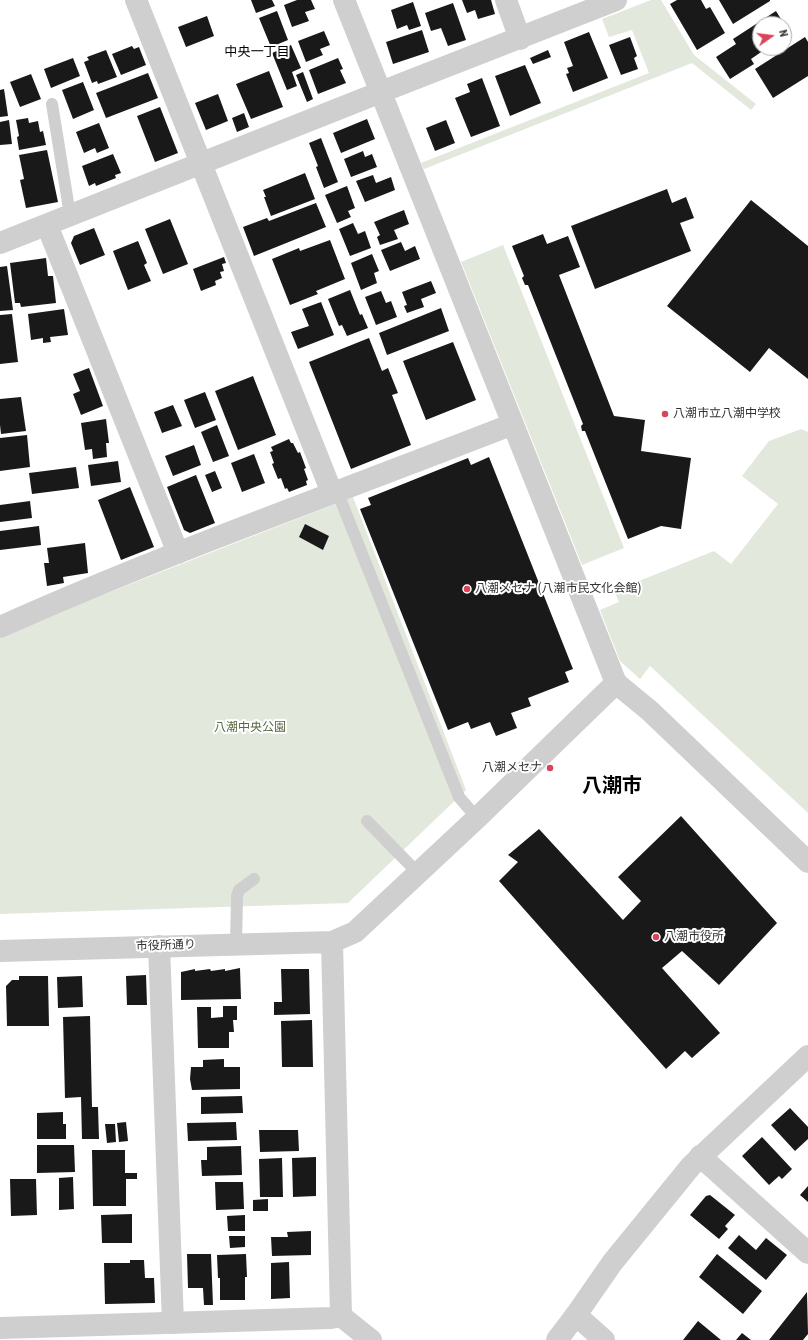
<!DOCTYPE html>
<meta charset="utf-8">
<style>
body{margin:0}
#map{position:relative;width:808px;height:1340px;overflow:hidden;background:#fff;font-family:"Roboto Condensed",sans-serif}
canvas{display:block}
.north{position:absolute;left:752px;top:16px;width:40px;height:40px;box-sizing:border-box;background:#fff;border:1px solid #adadad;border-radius:50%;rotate:76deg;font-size:11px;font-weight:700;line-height:16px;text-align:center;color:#323232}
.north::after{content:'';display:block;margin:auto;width:14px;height:18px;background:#da4359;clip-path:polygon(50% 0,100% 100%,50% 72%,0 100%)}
</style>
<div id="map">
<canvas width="808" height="1340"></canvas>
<div class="north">N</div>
</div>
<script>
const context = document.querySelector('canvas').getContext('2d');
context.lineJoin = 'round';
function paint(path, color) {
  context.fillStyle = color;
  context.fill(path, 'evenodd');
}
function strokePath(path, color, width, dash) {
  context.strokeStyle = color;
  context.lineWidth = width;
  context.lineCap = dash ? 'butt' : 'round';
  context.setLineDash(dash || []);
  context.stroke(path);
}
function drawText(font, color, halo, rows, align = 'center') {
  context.font = font + ' "Roboto Condensed","Noto Sans JP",sans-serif';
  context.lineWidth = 4;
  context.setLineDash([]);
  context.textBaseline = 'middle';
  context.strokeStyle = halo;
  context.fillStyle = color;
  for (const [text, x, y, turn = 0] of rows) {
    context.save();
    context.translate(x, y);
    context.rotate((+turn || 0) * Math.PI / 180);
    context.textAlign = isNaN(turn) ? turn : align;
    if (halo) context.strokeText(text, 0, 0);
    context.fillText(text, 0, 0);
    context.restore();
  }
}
const green = new Path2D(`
 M651 0H661L694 55 756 104 751 110 692 63 424 169 421 163 649 73 632 30 609 37 602 19Z
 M503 245 624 548 582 565 461 262Z
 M801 429 808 432V813L650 666 640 679 620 661 600 610 619 602 614 591 714 551 731 564 778 504 742 476 769 441Z
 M353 497 466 790 348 903 0 914V635Z`);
const building = new Path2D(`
 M251 0H272L275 6 256 13Z
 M297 0H311L315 9 305 12 309 21 292 27 284 5Z
 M462 0H491L495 14 478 19 475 10 467 13Z
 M677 0H701L706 9 710 7 725 33 697 50 670 4Z
 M719 0H770V1L733 24Z
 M413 2 421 26 409 30 407 25 397 29 391 10Z
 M453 3 466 40 448 46 441 28 431 31 425 13Z
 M277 11 288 40 271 47 259 18Z
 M776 11 784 24H760V48H767L751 59 754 64 730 79 716 57 736 44 733 39Z
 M207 16 214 36 186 47 178 27Z
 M422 30 429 52 393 64 386 42Z
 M324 31 330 45 320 49 323 55 306 62 298 41Z
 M589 32 608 78 573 92 566 74 569 73 567 68 573 66 564 42Z
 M630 37 637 56 634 58 638 69 621 75 609 45Z
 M805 37 808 42V76L773 98 755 69Z
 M291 45 301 68 292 72 297 86 287 90 272 53Z
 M132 46 134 49 139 47 146 65 121 75 112 54Z
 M106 50 117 77 98 84 97 81 92 83 84 62 89 60 87 57Z
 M548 50 551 57 533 64 530 58Z
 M73 58 80 76 51 88 44 69Z
 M338 58 343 69 340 70 346 83 318 94 309 70Z
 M525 65 541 103 510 116 495 76Z
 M269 71 283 107 251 119 236 84Z
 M303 72 313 99 307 102 296 75Z
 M148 73 158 98 106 118 96 93Z
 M31 74 41 99 20 107 10 82Z
 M482 78 500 126 471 137 455 98 470 92 467 84Z
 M83 82 94 110 73 119 62 90Z
 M4 89 8 116 0 117V90Z
 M218 94 228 121 206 130 195 103Z
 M160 107 178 153 155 162 137 116Z
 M244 113 249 127 237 132 232 118Z
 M28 118 29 123 38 121 40 132 43 131 46 145 19 150 17 137 19 136 16 120Z
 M367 119 375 139 341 153 333 133Z
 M9 120 12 144 0 145V122Z
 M446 120 455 143 435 151 426 128Z
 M99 123 109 148 97 153 95 148 84 153 76 132Z
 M321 138 338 182 324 188 316 167 318 166 309 143Z
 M47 150 58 202 26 208 20 180 24 179 19 155Z
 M363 151 365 157 372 154 377 167 351 177 344 159Z
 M113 154 121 173 115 175 116 178 96 186 95 183 89 186 82 166Z
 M305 173 315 199 271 216 264 197H266L263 190Z
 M373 175 376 183 391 177 395 190 365 202 356 181Z
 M347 186 355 208 348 211 351 217 337 223 325 195Z
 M667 189 672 203 686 197 694 218 680 223 691 251 595 289 571 226Z
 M751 200 808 246V379L769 348 750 372 667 306Z
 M316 203 326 227 254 256 243 227 267 218 269 221Z
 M404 210 409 224 394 230 398 239 380 245 377 237 380 235 374 222Z
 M170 219 188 264 163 274 145 229Z
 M353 223 358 234 365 231 371 248 350 256 339 229Z
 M94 228 105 255 80 265 71 243 74 236Z
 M543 234 547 244 568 236 580 267 559 275 614 416 645 420 641 451 691 458 681 529 661 526 628 539 585 431H582L581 426 583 424 528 285H525L522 278 524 276 512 246Z
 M330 240 345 279 316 291 318 294 290 305 272 259 299 248 300 251Z
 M138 241 147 263 144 265 151 281 128 290 113 251Z
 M401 242 405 251 415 246 420 259 390 271 381 250Z
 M372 254 379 271 374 273 377 283 361 290 351 263Z
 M224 257 226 263 222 264 224 271 220 272 222 278 215 281 216 285 201 291 193 269Z
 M46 258 48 276H53L56 303 21 307 20 303H15L10 263Z
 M7 266 13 310 0 311V267Z
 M431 281 436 293 421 299 424 307 407 313 404 306 407 305 402 292Z
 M350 290 360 315 362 314 368 328 347 336 342 325 339 326 328 299Z
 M381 291 386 303 391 301 397 317 376 325 365 297Z
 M321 302 334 335 298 349 291 332 309 326 302 309Z
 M441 308 449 331 387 355 379 333Z
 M64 309 68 335 50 337 51 342 43 343V338L31 340 28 314Z
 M12 314 18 362 0 364V315Z
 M369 338 382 371 388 368 398 393 392 395 411 445 351 469 309 362Z
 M453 342 476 400 426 420 403 361Z
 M89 368 103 406 81 415 73 394 80 391 73 374Z
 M253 376 276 435 238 450 215 391Z
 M205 392 216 420 195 428 184 400Z
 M21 397 26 431 1 434 0 425V399Z
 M173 405 182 426 162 433 154 412Z
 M106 419 109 443H106L107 457 93 459 92 449 85 450 81 423Z
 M217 425 229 456 213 462 201 432Z
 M27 435 30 467 0 471V438Z
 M289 439 291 443H293L298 453 300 452 306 468 304 469 308 480 306 481 307 485 289 492 287 488 285 489 281 478 278 479 272 464 274 463 270 452 273 451 271 447Z
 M194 445 201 465 173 476 165 456Z
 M254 454 265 483 242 492 231 463Z
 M489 457 573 669 565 672 569 682 528 698 531 706 511 713 517 728 496 736 490 722 471 729 468 722 448 730 360 509 371 505 368 498 468 458 471 465Z
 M118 461 121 482 91 486 88 465Z
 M76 467 79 488 32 494 29 473Z
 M215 471 222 488 212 492 205 475Z
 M196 475 215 523 190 533 184 530 167 487Z
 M130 487 154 547 121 560 98 500Z
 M30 501 32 518 0 522V505Z
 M305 524 329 536 323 550 299 537Z
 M39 526 41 545 0 550V531Z
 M85 543 88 573 63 577 64 583 47 586 44 563H49L47 548Z
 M681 816 777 923 719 985 682 951 662 968 720 1033 692 1058 685 1051 666 1069 499 881 518 862 508 855 539 829 623 920 641 901 618 877Z
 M240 968 241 999 181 1000V972L195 969V971L210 969 211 971 225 969V971Z
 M281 969H309L310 1014 274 1015V1002H282Z
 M146 975 147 1005H127L126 976Z
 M19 976H48L49 1026H7L6 986 12 980H19Z
 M82 976 83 1007 58 1008 57 977Z
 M223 1006H237V1020H233L234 1032H229V1048H198L197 1007H211V1018L223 1017Z
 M90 1016 92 1107H98L99 1139H82L81 1097 65 1098 63 1017Z
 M312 1020 313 1067H282L281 1021Z
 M224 1059V1067H240V1089L192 1090 190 1079 191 1067H203V1060Z
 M242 1096 243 1113 201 1114V1097Z
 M790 1108 808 1127V1139L795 1151 771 1125Z
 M63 1112V1124H66V1139H37V1113Z
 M126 1122 128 1141 119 1142 117 1123Z
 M236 1122 237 1140 188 1141 187 1123Z
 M105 1124H115L116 1142 107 1143Z
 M259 1130H298L299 1151 260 1152Z
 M762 1137 792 1169 782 1179 779 1176 769 1185 742 1156Z
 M37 1145H74L75 1172 37 1173Z
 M241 1146 242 1175 202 1176 201 1160H207V1147Z
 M92 1150H125V1173H137V1179H126V1206H93Z
 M316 1157V1196L293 1197 292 1158Z
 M282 1158 283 1197H260L259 1159Z
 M73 1177 74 1209 59 1210V1178Z
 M10 1179H36L37 1215 11 1216Z
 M215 1182H243L244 1209 216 1210Z
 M808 1186V1202L800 1195Z
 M710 1195 735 1215 725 1226 728 1229 719 1239 690 1215 706 1196Z
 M268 1199V1211H253V1200Z
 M132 1214V1243H102L101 1215Z
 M245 1215V1231H228L227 1216Z
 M311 1231V1255L272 1256 271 1237H288L287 1232Z
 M739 1235 756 1250 766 1238 787 1255 766 1280 728 1248Z
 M229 1236H245V1247L230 1248Z
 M187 1254H211L213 1305H204L203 1288H188Z
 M246 1254 247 1277H245V1300H220V1278H218L217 1255Z
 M717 1254 762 1291 743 1314 699 1277Z
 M130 1260H144L145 1278H154L155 1303 105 1304 104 1263H130Z
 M289 1262 290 1298 271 1299V1263Z
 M807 1292 808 1334 803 1340H769Z
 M698 1321 721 1340H683Z
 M742 1333 751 1340H736Z`);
const service = new Path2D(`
 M52 104 70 215
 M337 491 459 797 477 818
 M367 821 418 873
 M236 944 237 896 239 890 254 879`);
const minor = new Path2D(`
 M136 0 332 493
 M344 0 616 683
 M506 0 520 39
 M47 225 178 553
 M0 243 381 92 616 0
 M0 627C168 552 342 491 513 424
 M159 946 173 1323
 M700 1156 808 1253
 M576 1315 604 1340`);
const tertiary = new Path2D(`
 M332 942 341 1316 371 1340
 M0 951 332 942 355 932 477 818 616 683 650 711 808 862
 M0 1328 266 1320 331 1318 341 1316
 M557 1340 576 1315 612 1263 691 1166 808 1056`);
const markers = [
 [665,414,4,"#da4359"],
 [467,589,4,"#da4359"],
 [550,768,4,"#da4359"],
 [656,937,4,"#da4359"]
];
const poiNames = [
 ["八潮市立八潮中学校",673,414],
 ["八潮メセナ (八潮市民文化会館)",475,589],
 ["八潮メセナ",542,768,"right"],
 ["八潮市役所",664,937]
];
const parkNames = [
 ["八潮中央公園",250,728]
];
const streetNames = [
 ["市役所通り",166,946,-2]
];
const neighbourhoodNames = [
 ["中央一丁目",257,53]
];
const townNames = [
 ["八潮市",612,787]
];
paint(green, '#e3e8dc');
paint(building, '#191919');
strokePath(service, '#cfcfcf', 12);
strokePath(minor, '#cfcfcf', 22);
strokePath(tertiary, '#cfcfcf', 22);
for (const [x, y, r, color] of markers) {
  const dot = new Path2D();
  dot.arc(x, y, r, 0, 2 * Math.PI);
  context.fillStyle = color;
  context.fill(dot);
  strokePath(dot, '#fff', 1.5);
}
drawText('12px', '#323232', '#fff', poiNames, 'left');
drawText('12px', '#586b42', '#fff', parkNames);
drawText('12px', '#323232', '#fff', streetNames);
drawText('13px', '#000', '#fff', neighbourhoodNames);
drawText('bold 20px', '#000', '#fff', townNames);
</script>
